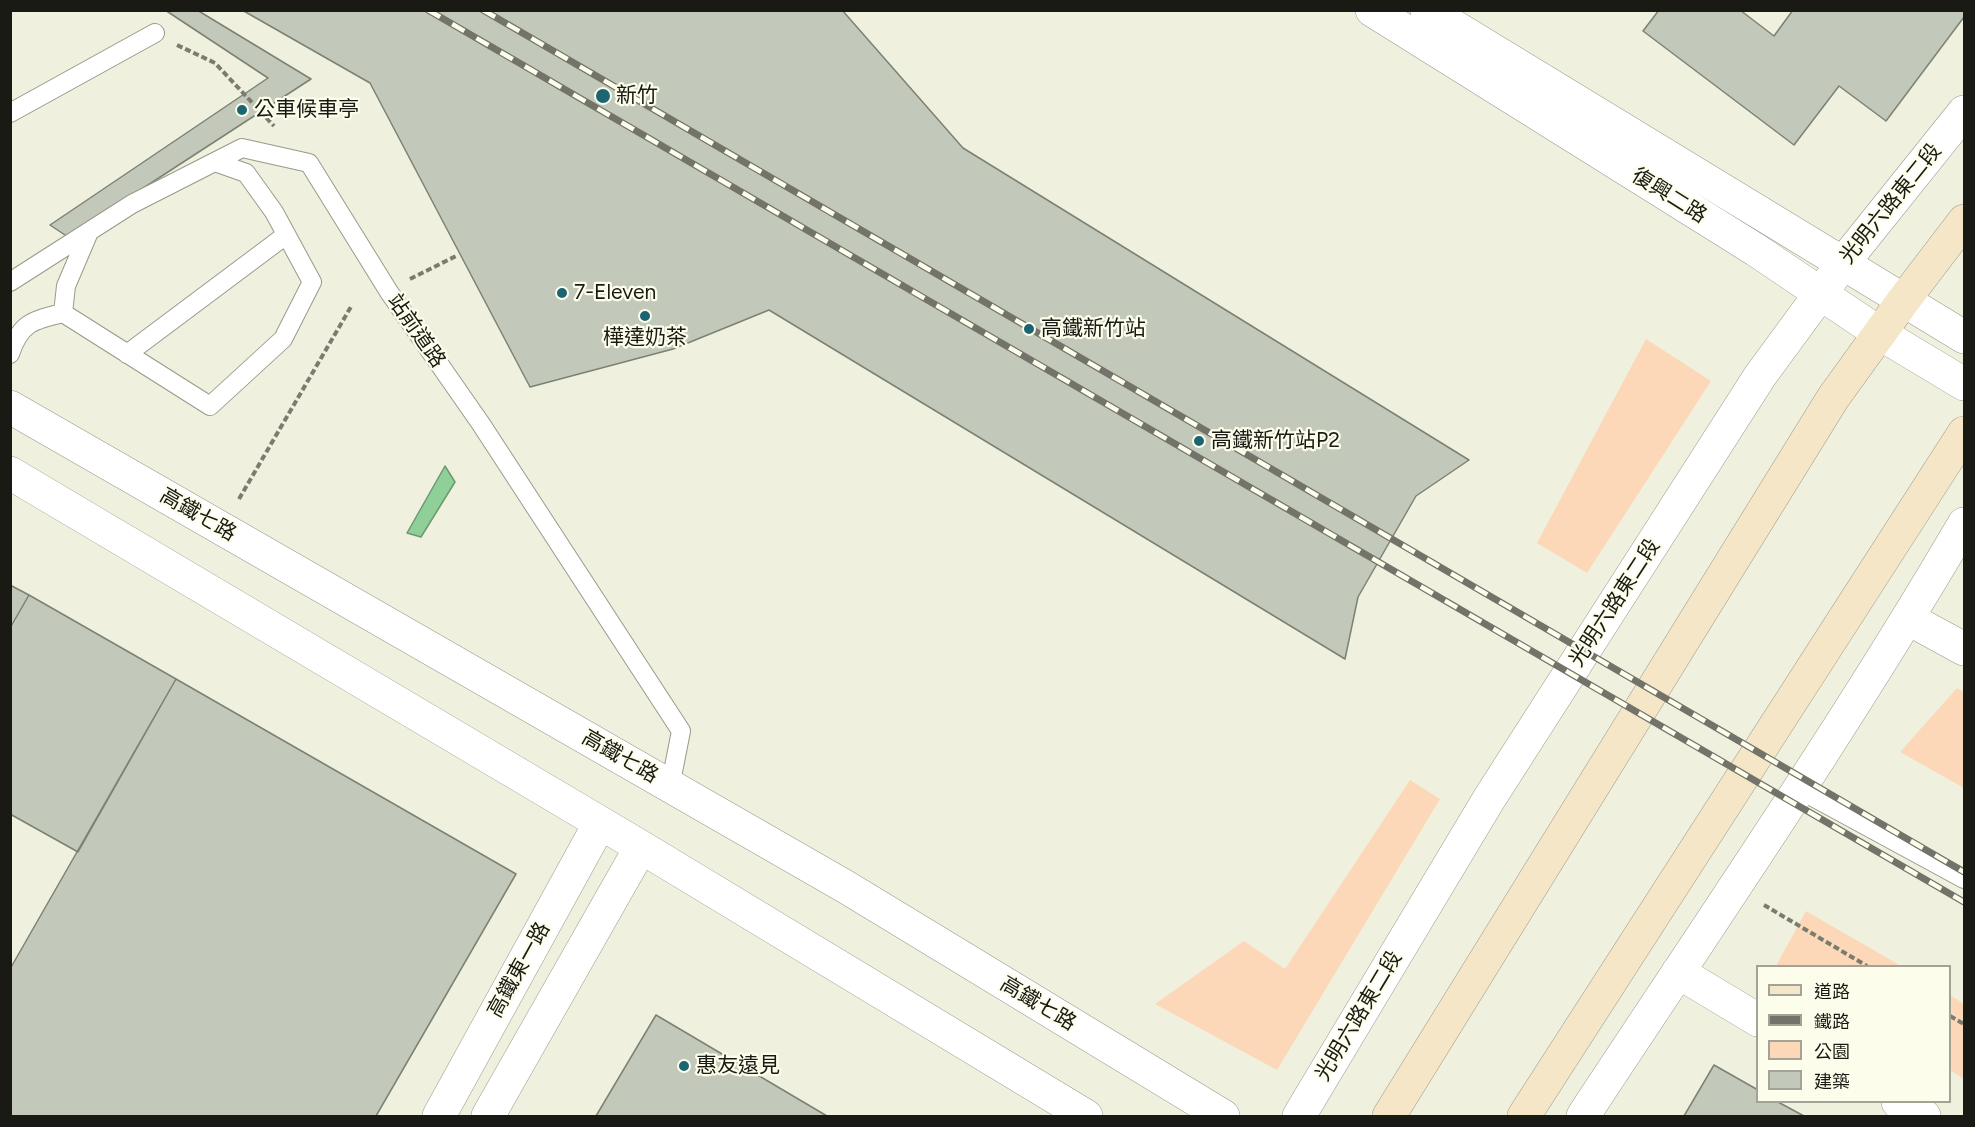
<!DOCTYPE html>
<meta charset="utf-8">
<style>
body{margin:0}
#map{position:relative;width:1975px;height:1127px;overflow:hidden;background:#f0f0df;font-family:Figtree,"Noto Sans TC",sans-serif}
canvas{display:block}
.frame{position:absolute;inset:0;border:12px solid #1a1a14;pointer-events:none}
.legend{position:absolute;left:1756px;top:965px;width:195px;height:138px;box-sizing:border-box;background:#fdfdec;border:2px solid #a2a296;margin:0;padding:8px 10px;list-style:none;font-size:18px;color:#1a1a14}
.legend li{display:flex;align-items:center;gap:12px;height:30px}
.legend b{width:30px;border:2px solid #a2a296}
</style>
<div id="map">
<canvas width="1975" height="1127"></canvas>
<div class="frame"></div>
<ul class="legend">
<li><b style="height:8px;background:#f4e6c6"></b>道路</li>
<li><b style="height:8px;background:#737369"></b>鐵路</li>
<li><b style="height:16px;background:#fcd8b8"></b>公園</li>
<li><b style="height:16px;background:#c2c9ba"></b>建築</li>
</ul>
</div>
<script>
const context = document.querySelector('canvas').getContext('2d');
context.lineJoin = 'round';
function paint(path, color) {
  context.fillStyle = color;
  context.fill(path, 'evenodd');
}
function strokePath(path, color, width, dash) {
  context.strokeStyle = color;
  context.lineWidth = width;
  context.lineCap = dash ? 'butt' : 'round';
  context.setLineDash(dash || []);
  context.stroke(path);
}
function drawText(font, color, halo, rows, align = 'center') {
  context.font = font + ' Figtree,"Noto Sans TC",sans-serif';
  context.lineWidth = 4.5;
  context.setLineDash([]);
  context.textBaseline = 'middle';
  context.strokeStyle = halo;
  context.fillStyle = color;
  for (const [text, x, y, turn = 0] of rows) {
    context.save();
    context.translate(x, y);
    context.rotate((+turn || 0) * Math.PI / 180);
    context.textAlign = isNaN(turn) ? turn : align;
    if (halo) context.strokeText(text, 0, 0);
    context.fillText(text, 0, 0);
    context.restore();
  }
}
const green = new Path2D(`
 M1646 339 1711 381 1587 573 1537 543Z
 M1957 688 1964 692V788L1900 752Z
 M1410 780 1440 799 1277 1070 1155 1004 1244 941 1285 969Z
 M1806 911 1901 966H1776Z
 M1950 995 1964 1004V1079L1950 1070Z`);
const water = new Path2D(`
 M445 466 455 482 421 537 407 533Z`);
const building = new Path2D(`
 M165 10H197L311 79 68 237 50 225 268 78Z
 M242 10H842L963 148 1469 460 1416 496 1358 597 1345 659 769 310 673 349 530 387 370 83Z
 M1659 10H1740L1774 36 1793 10H1964V17L1886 121 1839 86 1794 145 1643 31Z
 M10 585 29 595 10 628Z
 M29 595 176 679 78 852 10 814V628Z
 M176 679 516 874 376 1116H10V969Z
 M656 1015 827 1116H596Z
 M1714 1065 1758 1090V1102H1778L1804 1116H1684Z`);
const path = new Path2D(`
 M177 45 215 63 274 126
 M410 279 458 255
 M239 499 352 305
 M1764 905 1867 966
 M1950 1016 1964 1024`);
const lane = new Path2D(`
 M10 113 155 33
 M10 282 132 204 242 148 309 163 389 292 481 424 681 731 670 787
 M63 313 66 286 89 232
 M10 354C20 323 33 320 63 313L210 406 283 339 312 282 274 212 246 173 215 162
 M127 354 286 235
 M1800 790 1964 879`);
const street = new Path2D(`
 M1372 10 1756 250 1879 333 1964 384
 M1427 10 1964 337
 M10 407 846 887 1223 1116
 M10 473 641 847 1086 1116
 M1909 619 1964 649
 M1678 972 1758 1020
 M1898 1102 1924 1116
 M439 1116 600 823
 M488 1116 641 847
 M1299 1116 1489 799 1760 376 1843 263 1964 112
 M1583 1116C1712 920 1845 727 1964 524`);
const secondary = new Path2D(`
 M1389 1116 1833 398 1903 301 1964 221
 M1524 1116 1964 433`);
const rail = new Path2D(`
 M428 10 1964 902
 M483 10 1964 872`);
const markers = [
 [603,96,8,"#1b6471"],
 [242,110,6,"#1b6471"],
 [562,293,6,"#1b6471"],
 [645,316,6,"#1b6471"],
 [1029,329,6,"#1b6471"],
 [1199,441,6,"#1b6471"],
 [684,1066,6,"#1b6471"]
];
const poiNames = [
 ["新竹",616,96],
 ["公車候車亭",254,110],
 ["7-Eleven",574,293],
 ["高鐵新竹站",1041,329],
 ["樺達奶茶",645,338,"center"],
 ["高鐵新竹站P2",1211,441],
 ["惠友遠見",696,1066]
];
const streetNames = [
 ["復興二路",1669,196,32],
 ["光明六路東二段",1891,204,-51],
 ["站前道路",416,331,55],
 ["高鐵七路",198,515,30],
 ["光明六路東二段",1615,603,-57],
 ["高鐵七路",620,757,30],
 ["高鐵東一路",519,970,-61],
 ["高鐵七路",1038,1004,31],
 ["光明六路東二段",1359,1016,-59]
];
paint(green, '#fcd8b8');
paint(water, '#8fcf98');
strokePath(water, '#6c9970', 1.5);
paint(building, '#c2c9ba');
strokePath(building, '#7b8173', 1.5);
strokePath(lane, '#9a998a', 20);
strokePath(street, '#9a998a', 34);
strokePath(secondary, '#9a998a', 34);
strokePath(path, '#7b7b70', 4, [6, 3]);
strokePath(lane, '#fff', 18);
strokePath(street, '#fff', 33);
strokePath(secondary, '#f4e6c6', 33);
strokePath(rail, '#737369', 7);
strokePath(rail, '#fdfdec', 4.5, [14]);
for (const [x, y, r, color] of markers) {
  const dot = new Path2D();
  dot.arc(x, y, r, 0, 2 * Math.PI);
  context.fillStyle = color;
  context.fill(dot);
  strokePath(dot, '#fdfdec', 2);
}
drawText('21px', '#1a1a14', '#fdfdec', poiNames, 'left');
drawText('21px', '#1a1a14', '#fdfdec', streetNames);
</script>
